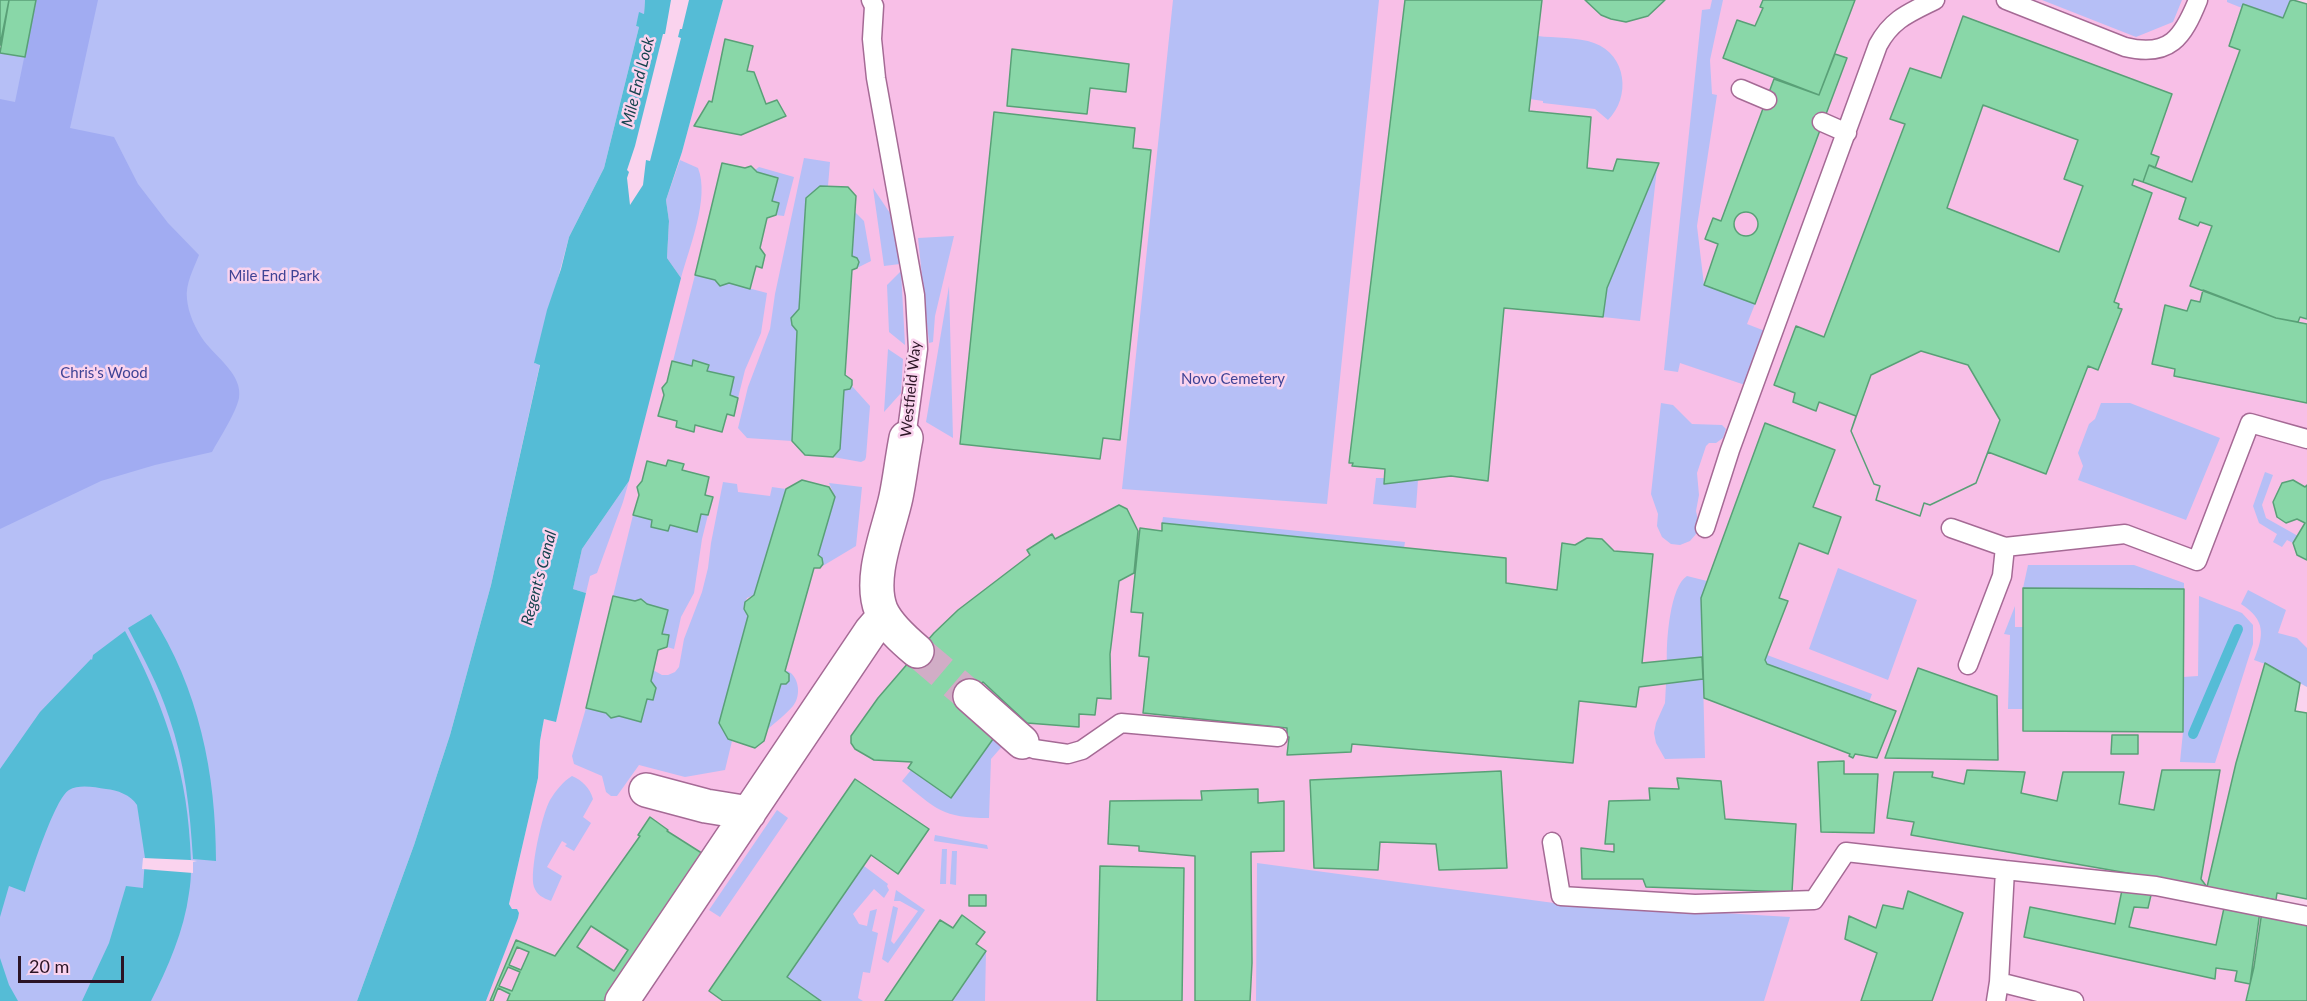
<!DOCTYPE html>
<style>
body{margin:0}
#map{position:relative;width:2307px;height:1001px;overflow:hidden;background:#fad3ee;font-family:Lato,sans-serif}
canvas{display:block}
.scale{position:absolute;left:18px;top:956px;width:106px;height:27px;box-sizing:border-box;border:3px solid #2b1425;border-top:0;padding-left:8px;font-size:18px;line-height:21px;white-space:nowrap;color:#2b1425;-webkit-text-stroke:4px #fad3ee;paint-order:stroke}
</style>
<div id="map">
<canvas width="2307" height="1001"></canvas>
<div class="scale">20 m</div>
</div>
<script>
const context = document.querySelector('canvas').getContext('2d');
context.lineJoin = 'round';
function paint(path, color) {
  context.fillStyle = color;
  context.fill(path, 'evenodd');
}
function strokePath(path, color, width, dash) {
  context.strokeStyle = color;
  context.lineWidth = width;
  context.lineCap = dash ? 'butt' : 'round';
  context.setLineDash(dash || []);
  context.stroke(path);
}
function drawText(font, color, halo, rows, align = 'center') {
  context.font = font + ' Lato,sans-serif';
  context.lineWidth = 5;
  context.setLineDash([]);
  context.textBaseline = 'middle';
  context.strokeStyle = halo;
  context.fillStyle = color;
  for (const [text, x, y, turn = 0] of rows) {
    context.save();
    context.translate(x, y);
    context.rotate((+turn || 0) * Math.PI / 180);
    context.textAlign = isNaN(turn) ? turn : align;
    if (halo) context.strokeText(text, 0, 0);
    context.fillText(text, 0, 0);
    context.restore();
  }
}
const built = new Path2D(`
 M723 0H2297L2307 4V687L2265 664 2236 763 2207 887 2307 906V1001H486L519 913 512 909 509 904 538 778 540 741 544 719 556 721 586 593 573 589 582 549 629 481 667 258 669 221 666 200 682 152Z`);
const green = new Path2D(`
 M36 0H645L644 14 640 13 636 26 639 27 604 168 569 237 535 364H540L491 585 450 735 414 845 357 1001H0V53L25 57Z
 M1173 0H1379L1327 504 1122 489Z
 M1712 0H1723L1710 60 1712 94 1717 95 1697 226 1704 285 1755 304 1747 324 1765 331 1745 385 1680 363 1678 372 1664 370 1702 10 1710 9Z
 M2042 0H2182L2173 22 2136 37Z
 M2227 0H2293L2290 1 2283 18 2244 4 2242 8 2227 2Z
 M1538 36C1553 38 1579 37 1594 43 1627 55 1631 97 1608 120L1595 109 1543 103V101L1530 99Z
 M804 158 830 162 828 186H820L806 198 799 309 791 318 792 325 797 331 792 441 747 438 738 428 748 387 770 329 775 294Z
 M680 160 698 168C710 198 689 248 681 278L667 258 669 221 666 200Z
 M759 167 794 177 784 216 776 215 778 203 772 201 777 178 757 172 755 170Z
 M1657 168 1640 321 1603 317 1607 288Z
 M873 188 894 219 900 264 884 266Z
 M855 212 864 221 871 261 857 268 859 262 857 258 852 256Z
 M954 236 935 316 933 342 929 343 918 238Z
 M901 271 905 345 889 332 887 285Z
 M695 275 715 280 720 286 729 283 767 293 761 333 745 370 738 398 730 395 734 377 707 371 709 365 694 361 692 366 673 361Z
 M949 286 953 438 926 422Z
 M888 349 903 359 901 393 884 412Z
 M852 386 870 406 866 457 865 460 861 462 833 457 840 449 844 390H848Z
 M1661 403 1673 405 1692 424 1722 425 1726 429 1723 438 1716 443H1709L1706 446 1697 473 1699 495 1696 511 1699 525 1696 534 1690 541 1680 545 1671 544 1662 537 1657 526 1658 514 1651 494Z
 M2101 403H2130L2220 438 2186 520 2078 480 2083 466 2078 453 2089 424 2095 419Z
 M2265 472 2273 475 2262 505 2266 518 2298 536 2293 543 2287 540 2282 547 2273 542 2277 534 2259 523 2253 506Z
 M1376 478H1384V484L1418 480 1416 508 1373 504Z
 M629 481 623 502 597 573 590 576 586 593 573 589 582 549Z
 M723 482 737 484 738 492 770 496 772 487 786 489 754 595 747 598 744 605 748 616 719 723 728 739 732 741 725 770 685 777 639 765 617 796H611L606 792 602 776 574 764 572 756 586 708 606 713 611 718 619 716 640 722 647 699 653 700 656 688 651 681 653 670 662 675H668L675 672 679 667 684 639 702 592 708 568 711 543Z
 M829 483 862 487 856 546 821 567 823 560 818 555 835 497Z
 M701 514 708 515 702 539 694 593 681 617 674 649 667 647 669 635 662 634 668 610 647 604 641 599 635 601 613 596 633 515 652 520 651 527 668 531 670 525 697 531Z
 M1163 517 1405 542 1404 548 1162 523Z
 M2028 565H2134L2184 583V589L2023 588Z
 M1838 568 1917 600 1888 680 1809 649Z
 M1687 576 1707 581 1701 598 1702 657 1667 661C1666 642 1670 586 1687 576Z
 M2248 590 2286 610 2278 633 2297 638 2307 648V687L2265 664 2254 660C2264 635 2266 620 2241 604Z
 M2199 596 2242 613 2253 625V644L2215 763 2180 762 2183 732V677L2198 676Z
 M2015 606V627H2023V709H2008L2010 635 2004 634Z
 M1767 655 1872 694 1869 702 1767 664 1765 660Z
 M785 670C799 674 802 695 793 706 786 714 776 722 768 729L781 684H786L789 681V674Z
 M1703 679 1705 758 1665 759 1656 743 1654 733 1656 723 1665 703 1666 684Z
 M998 732 1005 743 991 759 989 818C942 818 936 809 902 781L911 770 951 798Z
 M572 776C582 780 590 788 593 799L583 817 591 823 574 851 565 846 567 844 562 841 547 867 562 876 551 901C543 898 537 895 534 887 529 873 542 814 550 800 555 792 563 781 572 776Z
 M777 810 788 818 720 917 709 910Z
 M935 835 987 845 988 849 934 841Z
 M942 849H947L946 884H940Z
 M952 851H957L956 885 950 884Z
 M1257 863 1554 903 1790 917 1764 1001H1256Z
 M864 866 888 884 887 886 889 890 884 898 874 889 853 914 859 924 867 926 870 911 877 909 872 931 878 933 870 973 863 972 858 998 863 1001H821L787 977Z
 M896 890 925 910 888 963 882 959 893 906 898 908 891 941 894 944 918 911 900 901H894Z
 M986 951 985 1001H952Z`);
const forest = new Path2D(`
 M36 0H98L70 128 114 137 138 184 168 223 199 255C194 268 185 284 187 299 188 313 196 330 204 341 216 357 243 375 239 398 236 413 219 439 212 452L155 465 101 481 0 529V99L15 102Z`);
const water = new Path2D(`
 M645 0H671L665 34H663L635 146 627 170 629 172 627 178 630 205 643 185 646 160 650 161 681 38 678 37 680 29H682L689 0H723L682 152 666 200 669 221 667 258 681 278 629 481 582 549 573 589 586 593 556 722 544 719 540 741 538 778 509 904 512 909H517L519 913 518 918 486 1001H357L414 845 450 735 491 585 540 365 534 363 547 310 561 269 569 237 604 168 639 27 636 26 639 12 644 14Z
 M151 614C199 689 216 773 216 861L193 859C190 810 185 763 169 717 159 686 143 657 128 628Z
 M125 631C161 698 186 766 190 843 191 859 192 877 189 893 184 931 168 967 151 1001H82L109 943 126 886 143 888 145 858 137 805C131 795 117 790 106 789 94 787 79 784 69 790 55 798 31 873 25 892L9 886 0 917V769L40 712 91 659 92 660 93 655Z
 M0 958 9 985 18 1001H0Z`);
const pier = new Path2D(`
 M143 858 190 860 197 861 193 862V873L142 869Z`);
const stream = new Path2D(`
 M2193 734 2238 629`);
const building = new Path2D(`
 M0 0H9L0 45Z
 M9 0H36L25 57 0 53Z
 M1405 0H1542L1529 111 1591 117 1587 168 1613 171 1617 159 1659 163 1607 288 1603 317 1504 308 1488 481 1451 476 1384 484 1385 469 1352 466 1353 463H1349Z
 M1585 0H1665L1648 16 1626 22 1611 19 1601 15Z
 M1763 0H1855L1819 95 1723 58 1737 20 1755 26 1763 8 1760 7Z
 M2293 0 2307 4V319L2300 317 2298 322 2276 318 2190 286 2212 226 2200 222 2198 226 2179 219 2186 198 2143 182 2149 165 2192 182 2240 50 2229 46 2243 4 2283 18 2290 1Z
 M1963 16 2172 94 2151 154 2159 157 2155 168 2149 165 2143 182 2134 179 2132 185 2152 193 2114 302 2119 304 2118 308 2122 309 2098 370 2088 366 2046 474 1988 452 1976 483 1930 505 1924 503 1920 516 1876 500 1880 486 1874 484 1851 431 1856 416 1819 402 1816 411 1793 402 1795 393 1774 385 1796 326 1824 337 1905 124 1890 119 1910 68 1941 78ZM1983 105 2078 140 2064 179 2083 186 2059 252 1947 208Z
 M725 39 753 46 747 71 754 72 766 104 777 100 786 116 741 135 694 126 709 101 712 102Z
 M1012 49 1129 64 1126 92 1090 88 1087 114 1007 106Z
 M1835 54 1847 58 1755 304 1704 285 1718 244 1705 239 1713 218 1721 221 1774 79 1819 95Z
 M994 112 1135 128 1133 148 1151 150 1120 440 1103 438 1100 459 960 444Z
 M722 163 745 168 751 166 757 172 778 178 772 201 779 203 776 215 767 218 760 248 765 255 762 268 756 266 750 289 729 283 720 286 715 280 695 275Z
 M820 186 848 187 856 196 852 256 857 258 859 262 857 268 852 270 845 375 852 380V385L850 389 844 390 840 449 833 457 805 455 792 441 797 331 792 325 791 318 799 309 806 198Z
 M1734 224a12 12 0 1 1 24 0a12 12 0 1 1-24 0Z
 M2203 290 2276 318 2307 324V403L2174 376 2175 369 2152 364 2165 305 2187 311 2191 300 2200 302Z
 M1921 351 1968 365 2000 420 1976 483 1930 505 1924 503 1920 516 1876 500 1880 486 1874 484 1851 431 1871 375Z
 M693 360 709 365 707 371 734 377 730 395 738 398 734 416 727 414 722 432 695 425 694 432 676 427 677 421 658 416 664 395 662 388 667 382 672 361 692 366Z
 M1765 423 1835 450 1813 507 1841 517 1828 554 1799 543 1779 598 1788 601 1765 660 1767 664 1896 711 1877 758 1855 754 1853 758 1849 756 1850 754 1704 698 1701 598Z
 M668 460 684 464 682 470 709 477 705 495 713 497 708 515 701 514 697 532 670 525 668 531 651 527 652 520 633 515 639 495 637 487 642 481 647 461 666 466Z
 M802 480 829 487 835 497 818 555 822 558 823 564 820 568H814L785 671 789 674V681L786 684H781L764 741 755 748 728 739 719 723 748 616 744 609 745 602 754 595 786 489Z
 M2293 480 2305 487 2307 485V560L2297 555 2293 543 2305 523 2297 519 2286 523 2277 517 2273 502 2282 483Z
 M1119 505 1127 509 1138 531 1134 573 1119 581 1110 654 1111 699 1097 698 1095 715 1079 714V727L1027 723 983 682 964 702 998 732 951 798 908 768 912 762 874 760 855 749 851 743V736L878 698 934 633 958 610 1030 555 1027 550 1052 534 1055 539Z
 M1162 523 1506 558V583L1557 590 1562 543 1575 545 1587 538 1602 539 1614 551 1653 554 1642 663 1702 657 1703 679 1639 687 1636 707 1579 701 1573 763 1352 744 1351 752 1287 755 1289 737H1287V728L1143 713 1149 657 1139 656 1143 613 1131 612 1140 528 1162 531Z
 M2023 588 2184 589 2183 732 2023 731Z
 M613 596 635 601 641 599 647 604 668 610 662 634 669 635 667 647 658 650 651 681 656 688 653 700 647 699 641 722 619 716 611 718 606 713 586 708Z
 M2265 663 2300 683 2295 711 2307 713V899L2277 893 2276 900 2207 887 2236 763Z
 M1918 668 1997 696 1998 760 1885 758Z
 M2112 735H2138V754H2111Z
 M1844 761V774H1878L1874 833 1821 832 1818 762Z
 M1967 770 2025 772 2021 793 2057 801 2063 772H2124L2119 804 2154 810 2162 770H2220L2201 879 2207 887 1911 835 1914 822 1887 818 1894 772H1933L1932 777 1964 784Z
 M1501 771 1507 868 1439 870 1436 844 1380 842 1378 870 1314 868 1310 780Z
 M1677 778 1721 781 1725 819 1796 824 1792 892 1646 887 1643 879H1582L1581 848 1614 852V844H1605L1609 801 1650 800 1649 788 1679 789Z
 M855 779 929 829 898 874 871 855 787 977 821 1001H723L709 991Z
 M1258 789V803L1284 801V851L1251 852 1252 963 1250 1001H1195V856L1139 851V846L1108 844 1110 801 1202 800 1201 791Z
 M650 817 668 830 667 831 708 857 606 1001H507L510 994 498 988 493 1001H490L516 940 555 956 640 836 638 835ZM591 926 628 950 614 971 577 947ZM517 947 529 952 521 970 509 965ZM508 967 520 972 512 991 499 986Z
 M1100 866 1184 868 1182 1001H1097Z
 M2122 890 2151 895 2148 908 2134 907 2129 927 2216 945 2224 908 2260 911 2250 984 2235 981 2237 971 2216 968 2215 979 2024 937 2030 907 2115 924Z
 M1908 891 1963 913 1932 1001H1861L1877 953 1845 939 1849 916 1876 928 1883 905 1903 909Z
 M969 895H986V906H969Z
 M2262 911 2307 923V1001H2246L2254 967Z
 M962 915 985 932 976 944 986 951 952 1001H885L940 920 953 928Z`);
const streetTunnel = new Path2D(`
 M917 651 970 696`);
const lane = new Path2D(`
 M871 0 874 6 872 39 876 78 915 295 918 349 906 438
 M2006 0 2125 47C2170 58 2183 37 2198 0
 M1741 89 1767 100
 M1822 122 1847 133
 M1705 528 1730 450 1878 45C1892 19 1909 13 1935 0
 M1951 528 2005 547 2125 534 2197 561 2250 423 2307 439
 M1968 665 2002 576 2005 547
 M1022 742 1034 749 1068 754 1082 750 1121 723 1278 737
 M1552 842 1561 896 1695 904 1814 900 1846 852 2005 870 1999 982
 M2005 870 2156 886 2307 916
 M1996 1001 1999 982 2074 1001`);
const street = new Path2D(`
 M906 438C902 458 900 478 896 497 889 530 868 577 881 610 888 626 904 640 917 651
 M970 696 1022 742
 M646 790 706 806 749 813
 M622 1001 871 631 884 616`);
const parkNames = [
 ["Mile End Park",274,276],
 ["Chris's Wood",104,373],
 ["Novo Cemetery",1233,379]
];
const streetNames = [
 ["Westfield Way",911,389,-84]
];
const waterNames = [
 ["Mile End Lock",638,82,-76],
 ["Regent's Canal",539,578,-75]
];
paint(built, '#f8bfe7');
paint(green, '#b6bff6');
paint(forest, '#a1acf2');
paint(water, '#55bcd6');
paint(pier, '#fad3ee');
strokePath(stream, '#55bcd6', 10);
paint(building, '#89d7a8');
strokePath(building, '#59a077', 1.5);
strokePath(streetTunnel, '#d1adc6', 33, [33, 16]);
strokePath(lane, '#a56a95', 21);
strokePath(street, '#a56a95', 36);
strokePath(lane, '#fff', 18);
strokePath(street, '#fff', 33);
drawText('15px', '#3f4395', '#fad3ee', parkNames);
drawText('15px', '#2b1425', '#fad3ee', streetNames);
drawText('italic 16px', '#15434e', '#fad3ee', waterNames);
</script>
